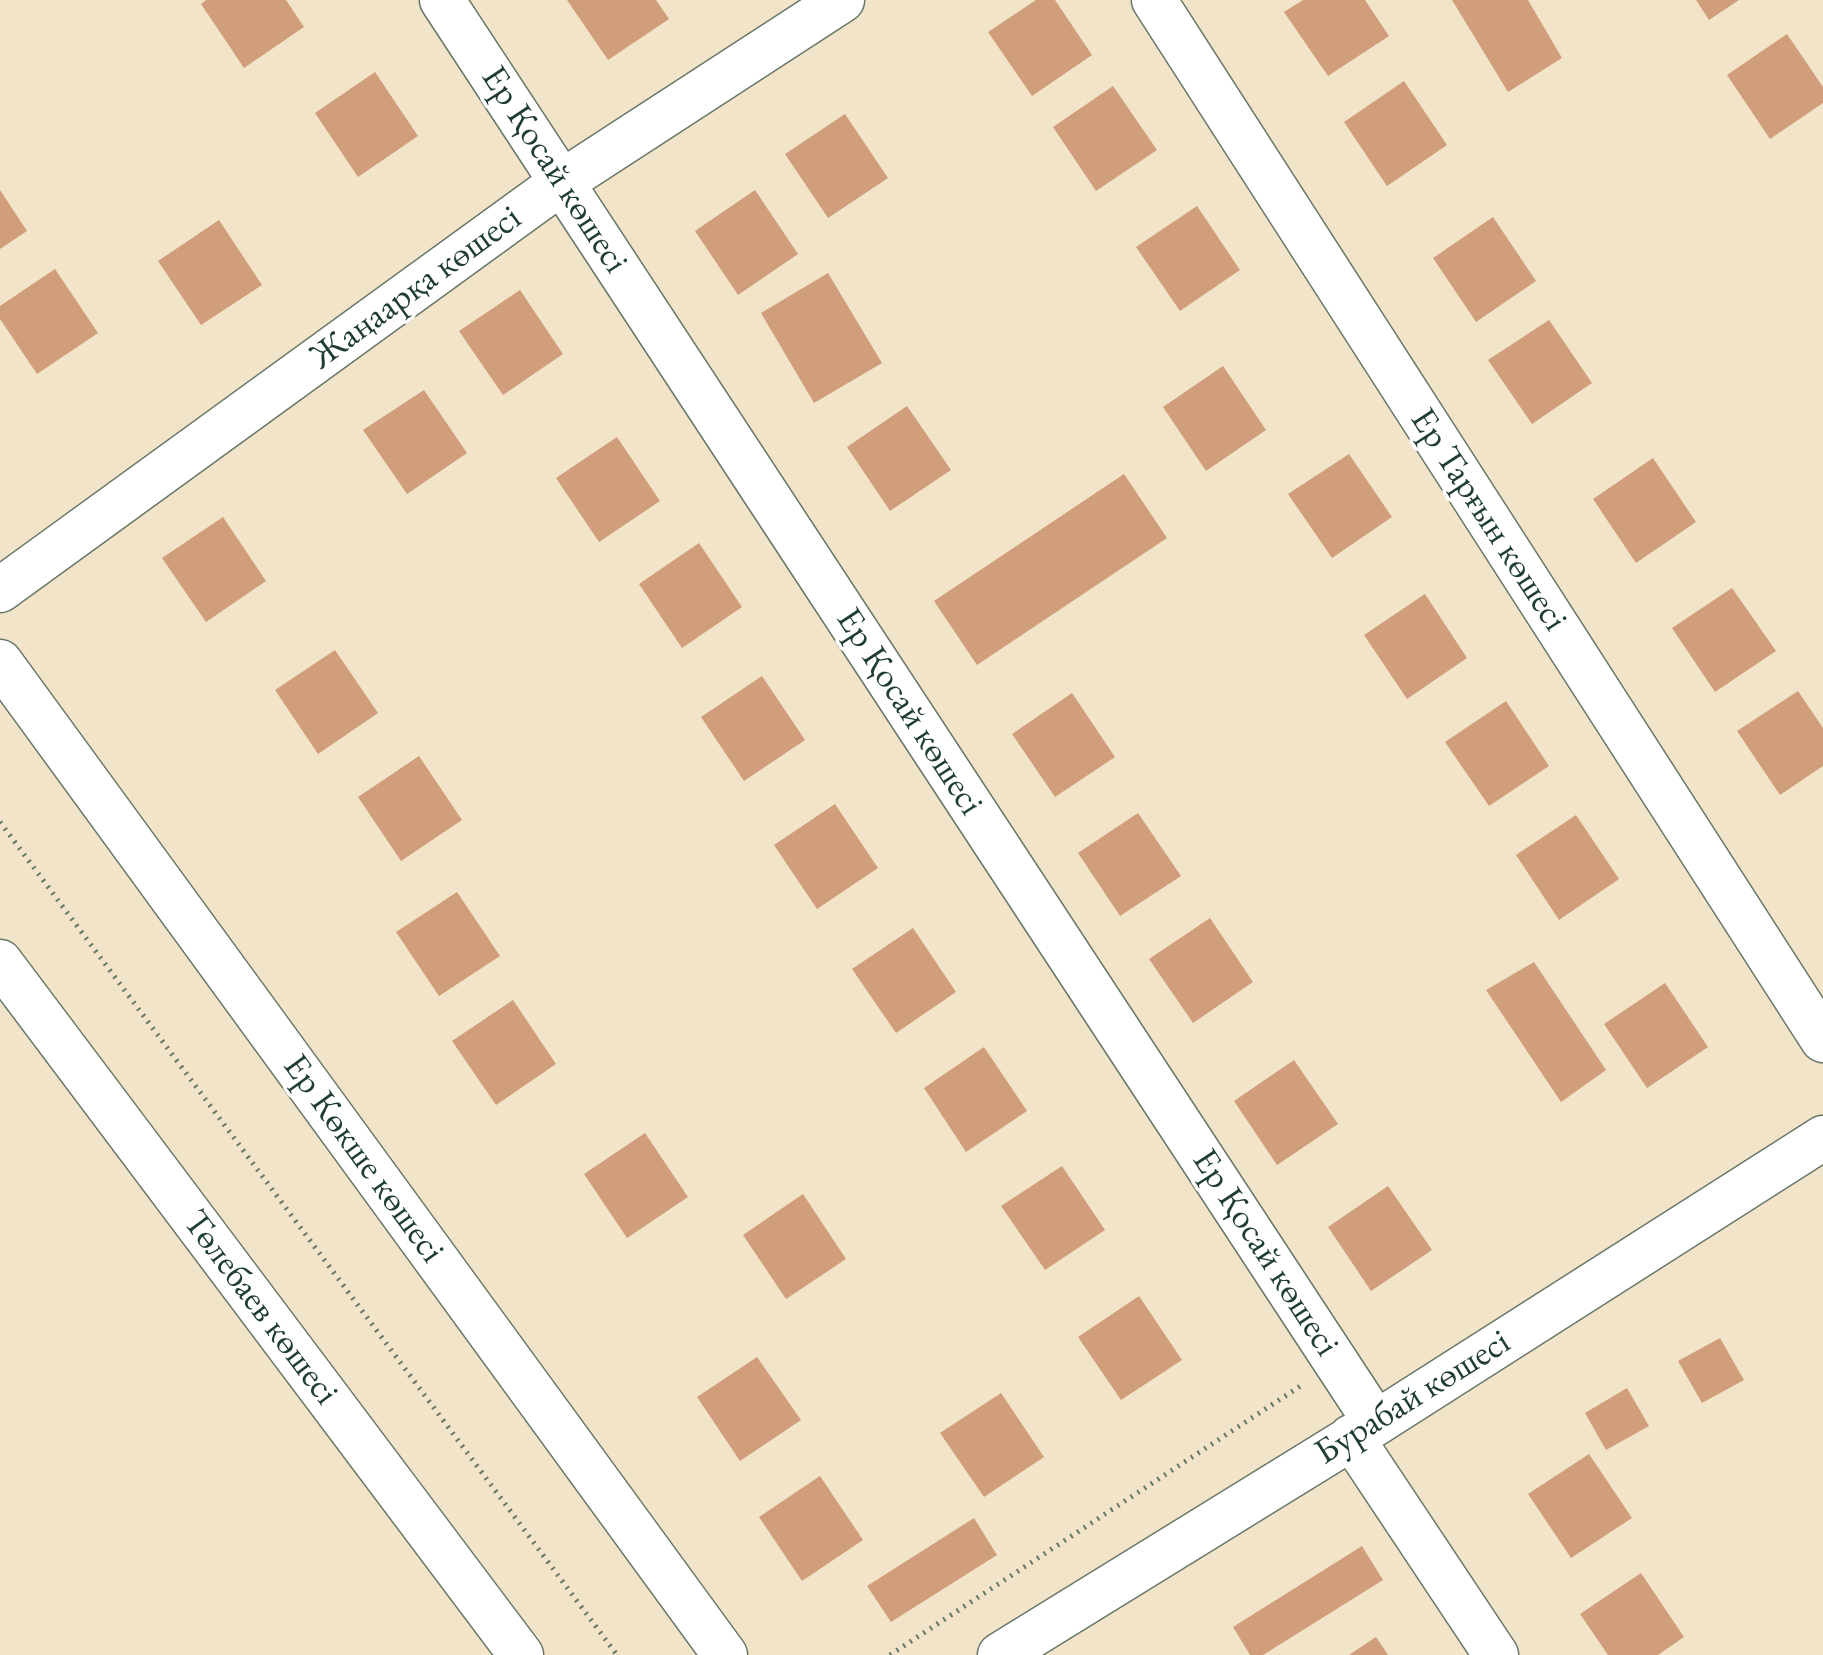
<!DOCTYPE html>
<meta charset="utf-8">
<style>
body{margin:0}
canvas{display:block;background:#f1e4c8}
</style>
<canvas width="1823" height="1655"></canvas>
<script>
const context = document.querySelector('canvas').getContext('2d');
context.lineJoin = 'round';
function paint(path, color) {
  context.fillStyle = color;
  context.fill(path, 'evenodd');
}
function strokePath(path, color, width, dash) {
  context.strokeStyle = color;
  context.lineWidth = width;
  context.lineCap = dash ? 'butt' : 'round';
  context.setLineDash(dash || []);
  context.stroke(path);
}
function drawText(font, color, halo, rows, align = 'center') {
  context.font = font + ' "EB Garamond",serif';
  context.lineWidth = 7;
  context.setLineDash([]);
  context.textBaseline = 'middle';
  context.strokeStyle = halo;
  context.fillStyle = color;
  for (const [text, x, y, turn = 0] of rows) {
    context.save();
    context.translate(x, y);
    context.rotate((+turn || 0) * Math.PI / 180);
    context.textAlign = isNaN(turn) ? turn : align;
    if (halo) context.strokeText(text, 0, 0);
    context.fillText(text, 0, 0);
    context.restore();
  }
}
const building = new Path2D(`
 M206 0H286L304 27 244 68 201 4Z
 M567 0H656L669 19 608 60Z
 M1036 0H1055L1092 55 1032 96 988 32Z
 M1303 0H1365L1389 36 1328 76 1284 12Z
 M1452 0H1528L1562 58 1508 92Z
 M1696 0H1739L1709 20Z
 M1787 34 1823 87V103L1770 139 1727 75Z
 M375 72 418 136 358 177 315 113Z
 M1404 81 1447 145 1387 186 1344 122Z
 M1113 86 1157 150 1096 191 1053 127Z
 M845 114 888 178 828 218 785 154Z
 M0 190 27 231 0 249Z
 M755 190 798 254 738 295 695 231Z
 M1197 206 1240 270 1180 311 1136 247Z
 M1493 217 1536 281 1476 322 1433 258Z
 M219 220 262 285 201 325 158 261Z
 M55 269 98 333 37 374 0 319V306Z
 M828 273 882 363 814 403 761 313Z
 M520 290 563 354 503 395 459 331Z
 M1549 320 1592 383 1532 424 1488 360Z
 M1223 366 1266 430 1206 471 1163 407Z
 M424 390 467 453 407 494 363 430Z
 M907 406 951 470 890 511 847 447Z
 M617 437 660 501 599 542 556 478Z
 M1349 454 1392 517 1332 558 1288 494Z
 M1653 458 1696 522 1636 563 1593 499Z
 M1124 474 1167 538 977 665 934 601Z
 M223 517 266 581 206 622 162 558Z
 M699 543 742 607 682 648 639 584Z
 M1732 588 1776 651 1715 692 1672 628Z
 M1425 594 1467 658 1407 699 1364 635Z
 M335 650 378 713 318 754 275 690Z
 M762 676 805 740 744 781 701 717Z
 M1798 691 1823 728V766L1780 795 1737 731Z
 M1072 693 1115 757 1055 797 1012 734Z
 M1506 701 1549 766 1489 806 1445 742Z
 M419 756 462 820 401 861 358 797Z
 M835 804 878 868 817 909 774 845Z
 M1138 813 1181 876 1120 916 1078 853Z
 M1576 815 1619 879 1559 920 1516 855Z
 M457 892 500 956 439 996 396 932Z
 M1210 918 1253 982 1193 1023 1149 959Z
 M913 928 956 992 896 1033 852 969Z
 M1534 962 1606 1070 1561 1102 1486 990Z
 M1665 983 1708 1047 1647 1088 1604 1024Z
 M513 1000 556 1064 496 1105 452 1041Z
 M984 1047 1027 1111 966 1152 924 1088Z
 M1294 1060 1338 1124 1277 1165 1234 1101Z
 M645 1133 688 1197 627 1238 584 1174Z
 M1062 1166 1105 1230 1045 1270 1001 1206Z
 M1388 1186 1432 1250 1371 1291 1328 1227Z
 M803 1194 846 1259 786 1299 743 1235Z
 M1139 1296 1182 1360 1121 1400 1078 1337Z
 M1720 1338 1744 1380 1702 1403 1678 1361Z
 M757 1357 801 1420 740 1461 697 1397Z
 M1627 1388 1649 1426 1606 1450 1585 1413Z
 M1001 1393 1044 1457 984 1497 940 1433Z
 M1589 1454 1632 1518 1571 1558 1528 1494Z
 M820 1476 863 1540 802 1581 759 1517Z
 M974 1518 997 1555 891 1622 867 1586Z
 M1362 1546 1383 1580 1263 1655H1250L1233 1627Z
 M1641 1573 1684 1637 1658 1655H1608L1580 1614Z
 M1376 1637 1388 1655H1349Z`);
const path = new Path2D(`
 M0 822 617 1655
 M890 1655 1302 1385`);
const minor = new Path2D(`
 M442 0 1376 1423
 M1154 0 1823 1040
 M0 590 562 182 842 0
 M0 662 725 1655
 M0 962 521 1655
 M1351 1437 1496 1655
 M1000 1655 1376 1423 1823 1138`);
const streetNames = [
 ["Ер Қосай көшесі",554,170,57],
 ["Жаңаарқа көшесі",416,288,-36],
 ["Ер Тарғын көшесі",1488,520,57],
 ["Ер Қосай көшесі",909,712,57],
 ["Ер Көкше көшесі",363,1159,54],
 ["Ер Қосай көшесі",1265,1253,57],
 ["Төлебаев көшесі",260,1308,53],
 ["Бурабай көшесі",1413,1398,-32]
];
paint(building, '#d09e7b');
strokePath(minor, '#687768', 47);
strokePath(path, '#687768', 5, [2, 6]);
strokePath(minor, '#fff', 44);
drawText('36px', '#1f3d34', '#fff', streetNames);
</script>
